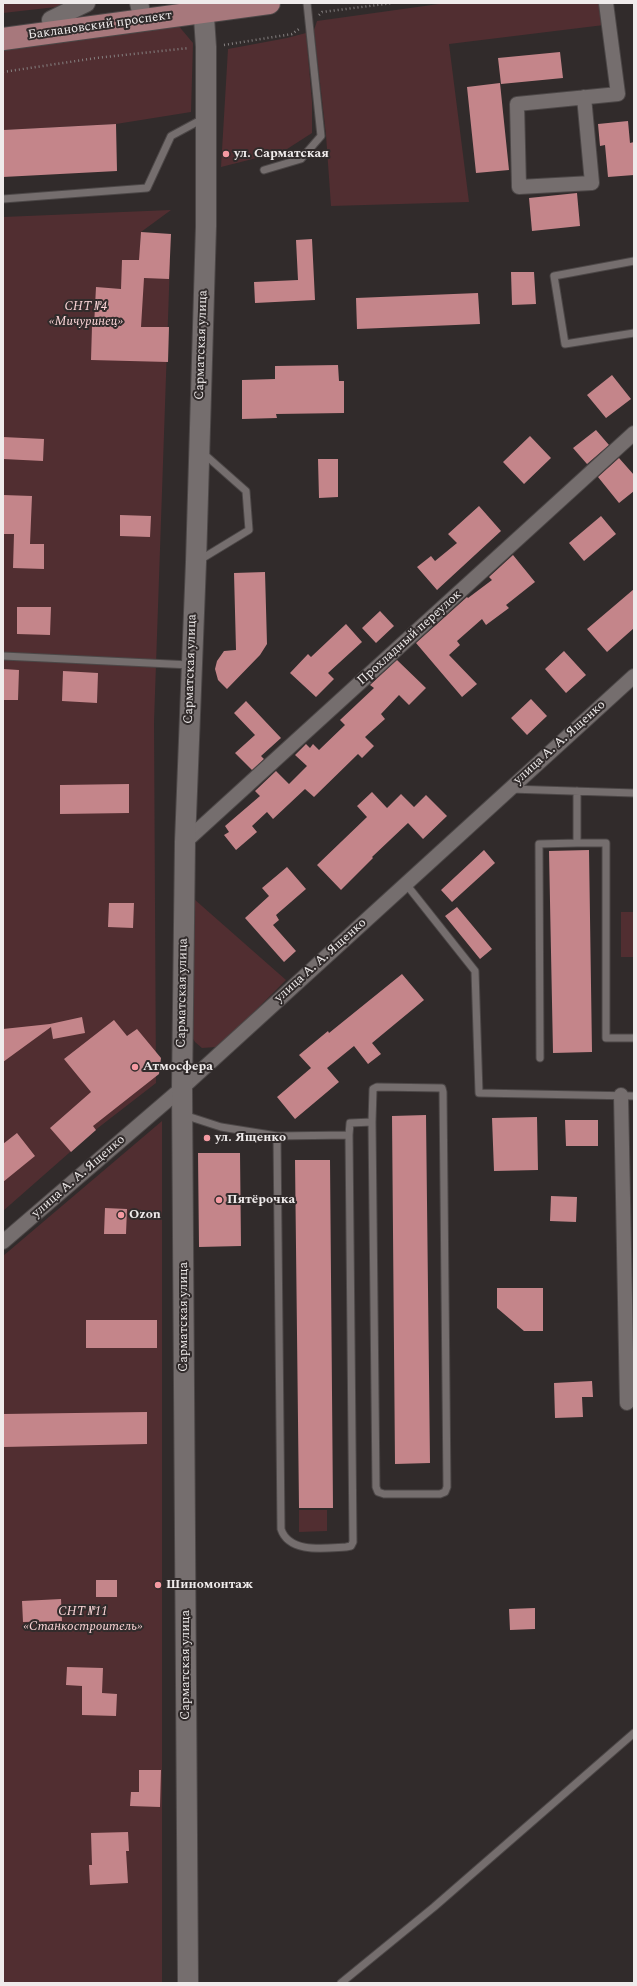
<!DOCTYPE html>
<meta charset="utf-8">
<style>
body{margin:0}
#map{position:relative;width:637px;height:1986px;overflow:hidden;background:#312b2b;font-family:Spectral,serif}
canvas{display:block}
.frame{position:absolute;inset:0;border:4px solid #efebeb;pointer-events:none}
</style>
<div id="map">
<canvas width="637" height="1986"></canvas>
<div class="frame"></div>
</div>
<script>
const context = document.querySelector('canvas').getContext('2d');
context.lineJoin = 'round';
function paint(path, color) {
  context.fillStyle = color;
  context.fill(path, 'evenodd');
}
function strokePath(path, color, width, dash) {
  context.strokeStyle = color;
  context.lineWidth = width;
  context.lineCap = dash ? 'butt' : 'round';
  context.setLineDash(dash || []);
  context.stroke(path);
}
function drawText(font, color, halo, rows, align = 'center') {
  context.font = font + ' Spectral,serif';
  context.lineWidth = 4;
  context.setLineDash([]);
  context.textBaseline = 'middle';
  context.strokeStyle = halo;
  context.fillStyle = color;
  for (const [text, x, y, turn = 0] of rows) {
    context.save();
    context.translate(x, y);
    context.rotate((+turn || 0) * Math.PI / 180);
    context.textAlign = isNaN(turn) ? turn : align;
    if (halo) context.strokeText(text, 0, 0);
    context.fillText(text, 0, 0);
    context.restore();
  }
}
const green = new Path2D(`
 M3 3H64L56 7 3 13Z
 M446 3H603L604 25 449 44 469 202 331 206 326 135 314 30 317 21Z
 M177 24 193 43 191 112 116 124 3 130V48Z
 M306 33 312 102V133L284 151 221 167 228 49 287 38Z
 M171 210 141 232 140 251 170 261 154 722 156 1083 94 1131 3 1211V217Z
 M194 899 286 980 227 1039 216 1047 202 1048 195 1042 190 1034Z
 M621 912H634V957H621Z
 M162 1121V1983H3V1256Z
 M299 1510H327V1531L299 1532Z`);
const building = new Path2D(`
 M560 52 563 78 501 84 498 58Z
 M500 83 509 170 476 173 467 87Z
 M628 121 630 143 634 142V175L608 177 605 145 600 146 598 124Z
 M116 124 117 171 3 177V130Z
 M577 193 580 226 532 231 529 198Z
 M141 232 171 234 169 279 144 278 141 327H169L168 362 91 360 92 326H94L96 287 121 289 122 260H139Z
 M312 239 315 300 255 303 254 282 298 280 296 240Z
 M511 272H534L536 304 512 305Z
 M478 293 480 324 357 329 356 298Z
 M338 365 339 381H344V413L276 414 277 418 242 419V380L275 379V366Z
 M612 375 631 399 606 418 587 395Z
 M596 430 609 445 587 464 573 448Z
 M530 436 551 458 524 484 503 462Z
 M3 437 44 439 43 461 3 459Z
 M619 458 634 475V491L619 503 598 477Z
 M318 459H338V497L319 498Z
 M3 495 32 496 30 544H44V569L13 568 14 534H3Z
 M479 506 501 531 437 590 417 567 431 556 435 561 457 543 448 534Z
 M120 515 151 516 150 537 120 536Z
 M601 516 616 534 584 561 569 543Z
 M513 555 535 582 506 605 509 608 486 625 482 619 457 641 460 645 449 655 477 684 462 697 416 643 467 597 468 598 492 580 489 577Z
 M265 572 267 644 260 655 227 689 218 680 215 669 217 661 224 651 236 650 234 573Z
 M634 589V628L607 652 587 629Z
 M17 607H51L50 635 17 634Z
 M380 611 394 626 376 643 362 628Z
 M346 624 362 642 328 673 334 679 316 697 290 673 308 654 311 657Z
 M564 651 586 675 566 693 545 669Z
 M397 660 426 688 409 705 399 695 381 714 385 719 365 737 374 746 362 758 358 754 314 797 305 789 273 819 267 812 252 826 257 832 236 850 224 835 229 832 225 826 260 796 255 791 276 771 289 784 307 766 295 755 306 744 310 748 313 744 319 750 345 725 340 720 374 688 370 685Z
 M3 669 19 670 18 700H3Z
 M63 671 98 673 97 703 62 701Z
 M531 699 547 716 527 735 511 718Z
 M246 701 281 738 261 756 264 759 252 770 235 753 255 735 234 713Z
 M129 784V813L60 814V785Z
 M372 792 387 808 401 794 414 807 426 795 447 816 423 839 408 823 372 857 373 858 341 890 317 865 367 817 357 806Z
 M484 850 495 863 452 902 441 890Z
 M589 850 592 1052 553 1053 549 851Z
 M287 867 306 889 276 915 279 920 273 925 296 951 284 962 245 918 269 896 262 888Z
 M109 903H134L133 928 108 927Z
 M457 907 492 949 480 959 445 916Z
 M402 974 424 1000 372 1043 381 1054 368 1064 354 1046 327 1068 339 1082 295 1119 277 1097 311 1068 299 1055 328 1031 329 1033Z
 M82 1017 85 1033 53 1039 51 1027 3 1062V1029L50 1024Z
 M114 1020 127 1036 137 1029 161 1058 159 1074 93 1126 96 1130 71 1152 50 1128 91 1092 64 1059Z
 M426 1115 430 1463 395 1464 392 1116Z
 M537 1117 538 1170 494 1171 492 1118Z
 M565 1120H598V1146H566Z
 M17 1133 35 1156 3 1182V1144Z
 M198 1153H240L241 1246 199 1247Z
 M295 1160H330L333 1508H299Z
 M551 1196 577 1197 576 1222 550 1221Z
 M105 1208 127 1209 126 1234H104Z
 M497 1288H543V1331H524L497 1308Z
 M86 1320H157V1348H86Z
 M592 1381 593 1397H582L583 1417 555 1418 554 1383Z
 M147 1412V1444L3 1447V1414Z
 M96 1580H117V1597H96Z
 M61 1599 62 1621 23 1622 22 1601Z
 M535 1608V1629L510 1630 509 1609Z
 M67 1667 103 1668 102 1693 117 1694 116 1716 82 1715V1686L66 1685Z
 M139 1770H161L160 1807 130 1806 131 1792H139Z
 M128 1832 129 1851H126L128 1883 90 1885 89 1865H92L91 1833Z`);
const path = new Path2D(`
 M319 15 322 12 393 3
 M224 45 292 34 299 29
 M3 72 96 58 189 48`);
const service = new Path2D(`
 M264 170 301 159 321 136 307 3
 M3 199 147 188 171 136 197 122
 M634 261 554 276 565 344 634 333
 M198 561 249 530 246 491 203 453
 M3 656 191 665
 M510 789 634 793
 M577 791V843H606V1038H634
 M406 884 475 971 479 1093 634 1096
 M540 1058 539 844 577 843
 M184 1115 221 1127 277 1136 349 1135 353 1542 351 1546 346 1547C326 1548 289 1554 281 1529L277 1136
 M349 1135 350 1123 372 1122 373 1089 377 1087 442 1088 443 1092 447 1487 445 1492 440 1494H384L378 1492 376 1487 372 1122
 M341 1983 434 1907 634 1733`);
const minor = new Path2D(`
 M584 97 592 183 519 187 517 104 618 94 606 3
 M185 842 634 433
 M621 1095 627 1403
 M3 1242 182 1088 634 676`);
const tertiary = new Path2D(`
 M139 3 143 20
 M51 20 86 3`);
const secondary = new Path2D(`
 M188 1983 182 1088 185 842 196 562 206 226V47L203 3`);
const primary = new Path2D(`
 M3 39 269 3`);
const markers = [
 [226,154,4,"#f49aa2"],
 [135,1067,4,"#f49aa2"],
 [207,1138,4,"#f49aa2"],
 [219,1200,4,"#f49aa2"],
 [121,1215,4,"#f49aa2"],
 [158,1585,4,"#f49aa2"]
];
const streetNames = [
 ["Баклановский проспект",100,26,-8],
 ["Сарматская улица",202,345,-88],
 ["Прохладный переулок",410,638,-42],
 ["Сарматская улица",191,669,-88],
 ["улица А. А. Ященко",560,743,-42],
 ["улица А. А. Ященко",321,961,-42],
 ["Сарматская улица",183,993,-89],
 ["улица А. А. Ященко",79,1177,-41],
 ["Сарматская улица",184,1317,-90],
 ["Сарматская улица",186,1665,-90]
];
const poiNames = [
 ["ул. Сарматская",234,154],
 ["Атмосфера",143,1067],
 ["ул. Ященко",215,1138],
 ["Пятёрочка",227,1200],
 ["Ozon",129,1215],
 ["Шиномонтаж",166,1585]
];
const parkNames = [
 ["СНТ №4",86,307],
 ["«Мичуринец»",86,322],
 ["СНТ №11",83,1612],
 ["«Станкостроитель»",83,1627]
];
paint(green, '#512e31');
paint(building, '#c4858a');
strokePath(service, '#4c4747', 9);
strokePath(minor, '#4c4747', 16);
strokePath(tertiary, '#4c4747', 20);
strokePath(secondary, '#4c4747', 22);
strokePath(primary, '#4c4747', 24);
strokePath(path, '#858080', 2.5, [1, 3]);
strokePath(service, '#756e6e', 7);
strokePath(minor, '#756e6e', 14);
strokePath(tertiary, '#756e6e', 18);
strokePath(secondary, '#756e6e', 20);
strokePath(primary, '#a7787c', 22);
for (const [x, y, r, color] of markers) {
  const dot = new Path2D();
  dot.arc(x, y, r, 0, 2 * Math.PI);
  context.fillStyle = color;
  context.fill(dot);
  strokePath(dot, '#312b2b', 1.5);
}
drawText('13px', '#efebeb', '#312b2b', streetNames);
drawText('bold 13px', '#efebeb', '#312b2b', poiNames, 'left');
drawText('italic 13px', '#fcd6d8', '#312b2b', parkNames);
</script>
